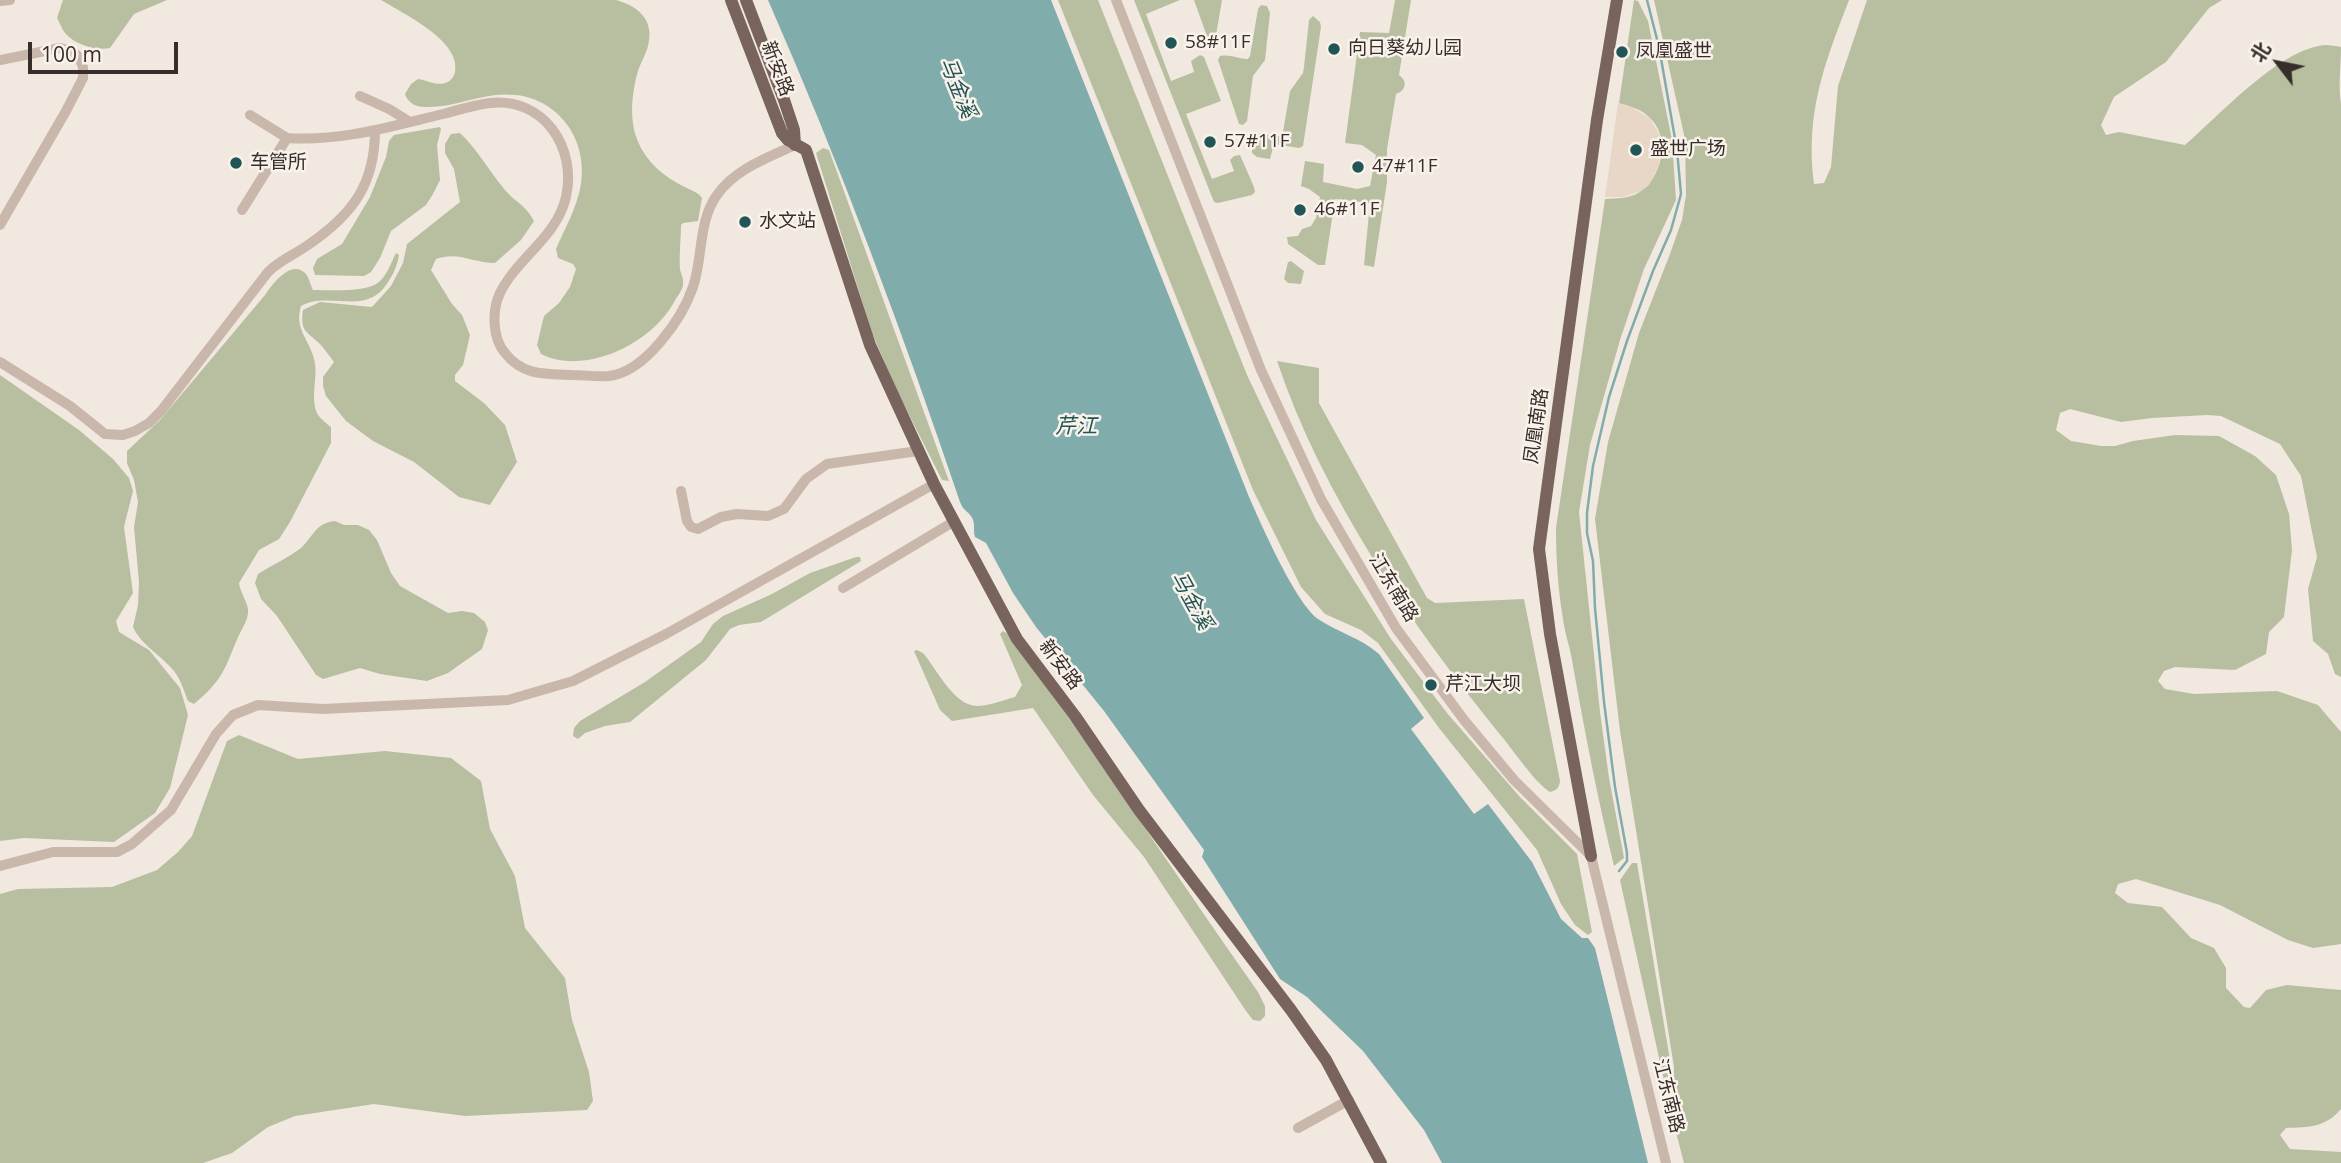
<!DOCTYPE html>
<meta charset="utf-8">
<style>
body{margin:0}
#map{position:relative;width:2341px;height:1163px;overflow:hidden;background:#f1e8df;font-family:"Open Sans","Noto Sans SC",sans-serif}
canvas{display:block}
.north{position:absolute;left:2243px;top:28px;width:70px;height:70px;-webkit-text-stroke:5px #f9f2eb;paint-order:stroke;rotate:302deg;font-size:19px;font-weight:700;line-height:28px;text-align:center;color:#372d2a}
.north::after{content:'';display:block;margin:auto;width:24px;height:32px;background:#372d2a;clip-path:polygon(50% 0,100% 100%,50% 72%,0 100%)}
.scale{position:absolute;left:28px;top:42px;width:150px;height:32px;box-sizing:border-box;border:4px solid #372d2a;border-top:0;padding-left:9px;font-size:21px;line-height:24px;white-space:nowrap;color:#372d2a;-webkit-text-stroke:5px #f9f2eb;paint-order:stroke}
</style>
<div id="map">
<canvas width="2341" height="1163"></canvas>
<div class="north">北</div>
<div class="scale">100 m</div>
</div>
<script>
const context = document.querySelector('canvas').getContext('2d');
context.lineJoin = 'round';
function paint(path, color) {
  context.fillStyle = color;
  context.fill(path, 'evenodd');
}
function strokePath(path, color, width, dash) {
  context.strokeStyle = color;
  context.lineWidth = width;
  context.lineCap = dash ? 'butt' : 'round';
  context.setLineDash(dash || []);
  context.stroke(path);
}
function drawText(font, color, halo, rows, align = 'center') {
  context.font = font + ' "Open Sans","Noto Sans SC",sans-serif';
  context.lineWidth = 5;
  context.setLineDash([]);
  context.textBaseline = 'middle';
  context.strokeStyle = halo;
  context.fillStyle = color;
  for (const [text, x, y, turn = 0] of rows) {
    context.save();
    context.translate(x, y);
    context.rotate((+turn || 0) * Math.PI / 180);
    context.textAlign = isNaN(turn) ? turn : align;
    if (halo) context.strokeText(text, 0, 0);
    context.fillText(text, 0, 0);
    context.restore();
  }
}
const green = new Path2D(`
 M63 0H167L134 14 110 48C96 51 76 45 66 34 62 30 60 23 57 18Z
 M381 0H616C638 6 655 20 648 46 646 54 641 62 638 71 632 92 629 118 637 139 645 161 664 177 685 187 692 191 698 192 702 198L698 221 683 223 681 225C681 239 679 254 680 269 681 274 684 279 683 285 682 291 676 298 673 304 650 344 585 376 541 354L537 345 544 316 559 303 570 287 576 269 573 264 558 258 556 249C565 228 577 208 581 184 588 141 560 100 516 95 484 91 456 108 425 107 416 107 408 103 405 94L411 84 418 79C427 80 436 86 445 83 450 82 454 77 455 72 462 41 402 13 381 0Z
 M1058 0H1098L1247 375 1316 520 1391 639 1447 713 1519 796 1577 854 1592 932 1588 935 1575 925 1561 904 1537 850 1439 728 1378 643 1361 630 1325 614 1301 587 1253 490Z
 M1134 0H1180L1146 14 1171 81 1194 72 1191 61 1200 55 1204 57 1221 101 1186 114 1212 179 1234 171 1230 160 1234 156 1240 155 1254 187 1255 192 1252 195 1218 203 1214 202Z
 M1194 0H1222L1215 41 1212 43 1208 39Z
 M1395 0H1411L1399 75C1408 81 1406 91 1396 94L1387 149V182L1374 267 1364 265 1370 203 1335 199 1325 265H1318L1288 244 1287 237 1298 236 1302 229 1311 226 1316 218 1320 197 1309 189 1301 186 1305 161 1324 164 1323 182 1357 189 1370 186 1376 155 1362 145 1345 143 1360 32 1389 33Z
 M1634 0 1638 1 1648 21 1672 140 1676 200 1644 269 1620 340 1590 445 1579 512 1600 712 1609 778 1624 858 1614 866C1598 800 1585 733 1573 666 1571 650 1565 635 1563 619 1558 589 1556 559 1556 528L1605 199C1616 198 1628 199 1638 193 1662 179 1672 137 1649 117 1641 109 1629 106 1619 103Z
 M1654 0H1849C1824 65 1805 113 1814 184L1824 183 1831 167 1838 86 1867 0H2222L2209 8 2166 62 2114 97 2101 125 2106 135 2119 132 2185 145C2219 116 2279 49 2325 45 2330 45 2336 46 2341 47 2341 66 2338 85 2341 104V677L2335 674 2328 654 2313 641 2308 589 2317 557 2301 476 2280 444 2221 416 2207 415 2152 418 2121 422 2070 409 2060 413 2056 430 2071 441 2101 446H2115L2133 441 2175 435 2219 436 2255 456 2276 475 2289 514 2292 550 2284 617 2269 632 2266 654 2235 670 2175 667 2164 671 2158 681 2165 689 2194 694 2277 691 2318 705 2341 732V944L2313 948 2288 940 2220 905 2136 879 2118 884 2115 893 2128 903 2162 907 2191 938 2214 948 2226 968V988L2244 1007 2250 1008 2266 990 2287 985 2341 990V1109C2325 1128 2309 1127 2286 1128L2280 1135 2290 1149 2341 1152V1163H1684L1672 1117 1674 1067 1620 731 1595 519 1608 442 1639 333 1670 254 1682 220 1686 195 1685 139Z
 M1261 5 1267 6 1270 13 1265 60 1253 76 1247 121 1243 125 1239 124 1218 60 1220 56C1230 54 1238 59 1248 59L1250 56 1258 9Z
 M1313 16 1320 22 1321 27 1303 146 1299 148 1274 144 1270 159 1257 157 1252 153V133L1277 136H1281L1283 132 1290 91 1303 73 1304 67 1309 20Z
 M440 127 441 129 437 145 440 180 433 194 426 205 391 231 380 258 371 272 364 276 315 275 313 268 317 259 342 244 370 197 386 157 389 141 394 135Z
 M460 133C478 150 489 171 505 190 516 203 525 204 534 221L521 240 495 263C473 263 458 251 436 259L431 270 452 304 462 315 470 335 463 365 455 375V381L484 403 505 425 517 462 490 505 459 497 414 462 373 441 346 421 326 396 323 386V377L334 362C329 356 325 349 319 343 306 331 300 331 303 310L320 302 372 307 391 286 403 263 407 244 460 202 454 169 445 153V144L451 134Z
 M823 148 829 150 949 481 942 480 898 393 872 333 816 153Z
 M396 253 399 255C397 268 391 279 383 289 361 314 328 291 301 306 294 329 309 339 314 359 319 377 309 398 318 415 321 419 327 424 331 427V443L290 522 279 539 259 550 239 583C240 592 247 601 248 609 249 618 243 627 239 635 224 669 225 678 194 704L188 701C184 691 181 680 174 671 161 655 141 645 133 627L138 605 139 582 134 527 138 502 134 480 127 463V451L160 420 265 295C272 285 291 258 306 274 309 278 311 286 313 290 330 290 366 293 379 282 387 275 391 263 396 253Z
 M1291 261 1304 271 1301 284 1288 283 1284 279 1288 262Z
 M1277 361 1319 368V403L1427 598 1435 603 1524 599 1560 781C1559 788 1557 790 1550 792 1534 782 1512 748 1498 732 1410 623 1322 495 1277 361Z
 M0 375 79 430 113 459 129 478 133 491 124 527 133 593 116 621 119 632 149 650 180 688 188 715 170 788 155 813 114 842 24 838 0 841Z
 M335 521 344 525H358L369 530 377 540 391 573 400 586 448 613 462 611 474 613 485 622 488 630 482 649 448 673 427 681 380 674 360 668 323 679 316 675 277 616 261 599 255 583 258 574C272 565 288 558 301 548 314 536 315 523 335 521Z
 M856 557H860L861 561 761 622 739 625 730 629 706 660 630 722 605 726 585 733 578 739 573 736 574 728 580 721 645 682 701 642 713 624 723 616 772 594 810 573Z
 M1003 631 1008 634C1095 751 1174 873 1258 992L1265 1006V1016L1260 1021 1253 1020 1246 1011 1144 857 1093 795 1033 708 952 721 940 710 914 651 917 650 923 653C936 668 954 706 977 706 989 706 1003 700 1015 697L1022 685 1000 634Z
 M239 735 298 759 385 751 451 758 481 781 490 829 515 876 525 928 565 978 572 1020 589 1072 593 1101 587 1110 465 1116 374 1104 295 1116 268 1127 232 1153 203 1163H0V894L18 889 112 887 157 870 178 852 192 836 227 741Z
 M1632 863H1637L1671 1066 1668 1094H1667L1620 880Z`);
const plaza = new Path2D(`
 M1618 103 1629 106 1650 118 1660 136 1661 146 1659 165 1649 185 1641 191 1623 197H1605Z`);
const water = new Path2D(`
 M768 0H1051L1249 497C1262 526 1295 602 1318 619 1337 632 1361 638 1379 654L1424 718 1411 729 1474 814 1488 804 1532 862 1561 919 1582 938H1588L1595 948 1648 1163H1442L1424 1130 1363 1051 1307 997 1280 979 1202 857 1204 850 1104 711 1036 627 1013 593 986 543 975 537C973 531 975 526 973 520 971 513 963 511 960 502 903 333 840 164 768 0Z`);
const stream = new Path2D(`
 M1619 871 1627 861V853L1615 787 1604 702 1595 608 1593 561 1587 533V513L1593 466 1609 397 1627 341 1653 271 1671 230 1681 194 1677 150 1659 47 1647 0`);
const minor = new Path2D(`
 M1116 0 1261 370 1321 499 1396 628 1464 720 1514 780 1591 856 1666 1163
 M0 1 10 0
 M0 60 60 48 72 51 79 57 83 67V78L66 111 0 225
 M360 96 389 109 410 122
 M287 138C340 142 392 126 443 114 458 110 474 105 490 103 544 97 577 148 566 197 557 237 517 258 500 293 492 310 492 338 505 353 523 376 545 374 572 375 584 375 597 377 609 376 645 372 682 319 693 287 703 258 698 221 717 195 735 169 767 158 795 145
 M242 210 287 138 250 115
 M0 362 70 406 105 434 123 435 135 431 149 423 161 411 268 272C280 260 294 255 308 245 352 215 375 185 375 130
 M681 491 687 521 691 527 698 529 721 517 737 514 768 516 784 509 806 479 827 464 918 451
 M843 588 953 522
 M0 866 53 852H117L132 844 171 810 216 734 233 715 258 705 323 709 508 700 573 681 666 634 934 484
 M1298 1128 1349 1100`);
const major = new Path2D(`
 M731 0 782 133 788 140 806 150 870 345 934 484 1017 639 1075 716 1139 810 1291 1010 1326 1060 1381 1163
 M746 0 784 100 794 130 795 145
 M1591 856 1550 634 1539 549 1597 120 1617 0`);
const markers = [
 [1171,43,7,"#225656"],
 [1334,49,7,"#225656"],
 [1622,52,7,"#225656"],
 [1210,142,7,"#225656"],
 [1636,150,7,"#225656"],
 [236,163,7,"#225656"],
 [1358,167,7,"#225656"],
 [1300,210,7,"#225656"],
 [745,222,7,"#225656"],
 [1431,685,7,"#225656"]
];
const poiNames = [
 ["58#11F",1185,43],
 ["向日葵幼儿园",1348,49],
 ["凤凰盛世",1636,52],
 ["57#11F",1224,142],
 ["盛世广场",1650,150],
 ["车管所",250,163],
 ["47#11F",1372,167],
 ["46#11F",1314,210],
 ["水文站",759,222],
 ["芹江大坝",1445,685]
];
const streetNames = [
 ["新安路",777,69,69],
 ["凤凰南路",1537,426,-82],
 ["江东南路",1393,588,59],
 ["新安路",1060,665,53],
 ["江东南路",1668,1096,76]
];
const waterNames = [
 ["马金溪",957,88,68],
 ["芹江",1076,427],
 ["马金溪",1191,601,61]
];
paint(green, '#b7bfa0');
paint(plaza, '#e8d7c7');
paint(water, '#80acab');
strokePath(stream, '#80acab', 2.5);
strokePath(minor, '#c9b7ac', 10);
strokePath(major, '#78645c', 12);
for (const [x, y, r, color] of markers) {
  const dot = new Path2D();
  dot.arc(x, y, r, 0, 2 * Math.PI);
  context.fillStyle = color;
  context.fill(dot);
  strokePath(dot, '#f9f2eb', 2.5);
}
drawText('19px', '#372d2a', '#f9f2eb', poiNames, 'left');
drawText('19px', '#372d2a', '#f9f2eb', streetNames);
drawText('italic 21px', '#225656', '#f9f2eb', waterNames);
</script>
